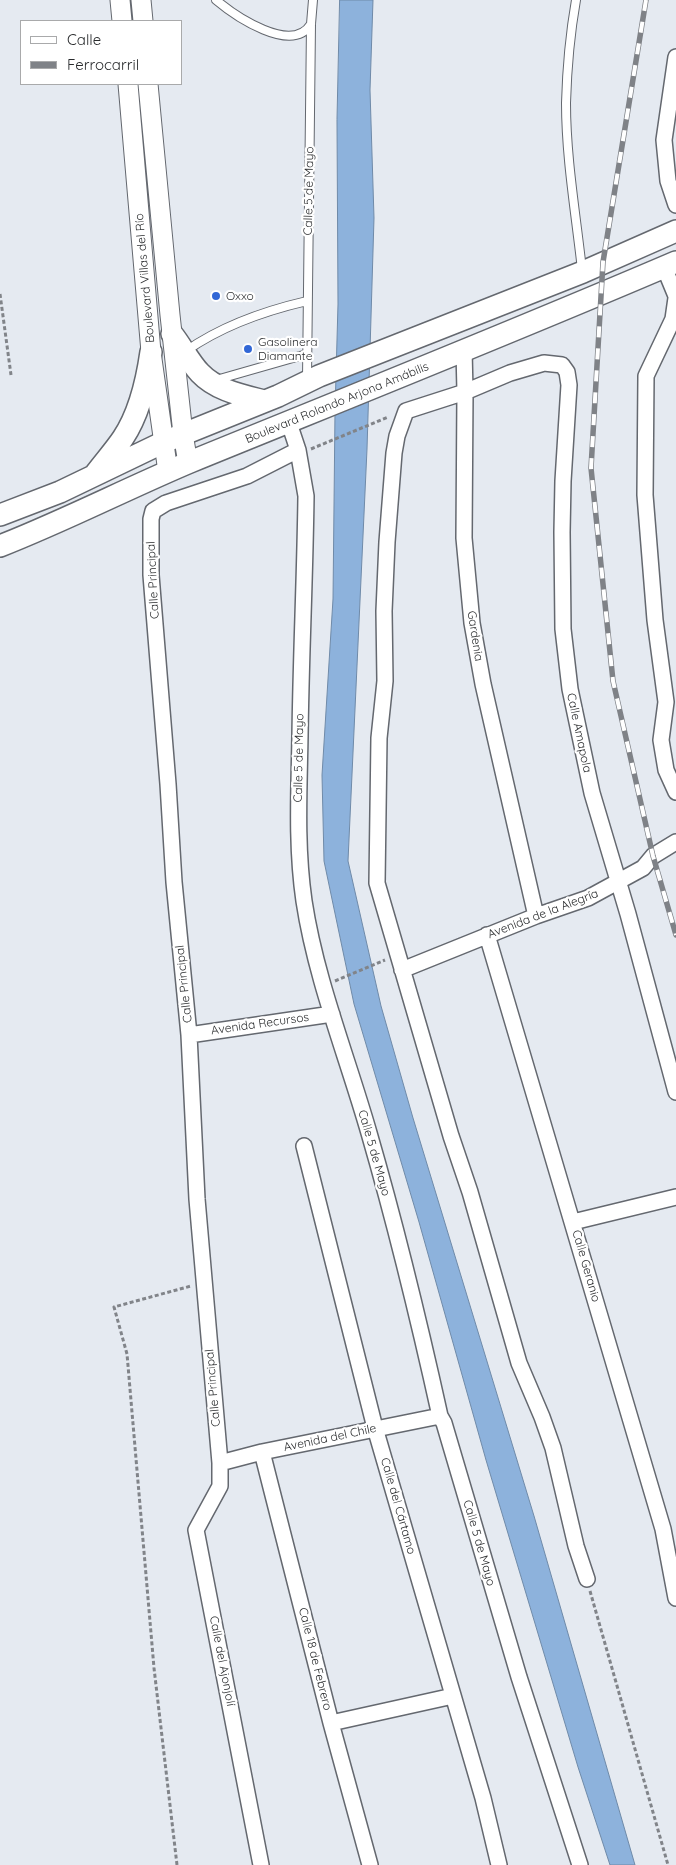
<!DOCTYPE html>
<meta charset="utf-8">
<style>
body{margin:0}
#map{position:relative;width:676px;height:1865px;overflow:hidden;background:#e5eaf1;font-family:Quicksand,sans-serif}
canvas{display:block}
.legend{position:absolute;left:20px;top:20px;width:162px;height:65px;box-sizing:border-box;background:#fff;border:1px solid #a9aaab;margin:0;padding:6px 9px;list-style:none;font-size:15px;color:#292b2d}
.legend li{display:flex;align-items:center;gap:10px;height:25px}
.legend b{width:25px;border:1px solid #a9aaab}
</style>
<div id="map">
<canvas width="676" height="1865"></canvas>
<ul class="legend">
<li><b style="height:6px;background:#fff"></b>Calle</li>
<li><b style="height:6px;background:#7f8287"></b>Ferrocarril</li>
</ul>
</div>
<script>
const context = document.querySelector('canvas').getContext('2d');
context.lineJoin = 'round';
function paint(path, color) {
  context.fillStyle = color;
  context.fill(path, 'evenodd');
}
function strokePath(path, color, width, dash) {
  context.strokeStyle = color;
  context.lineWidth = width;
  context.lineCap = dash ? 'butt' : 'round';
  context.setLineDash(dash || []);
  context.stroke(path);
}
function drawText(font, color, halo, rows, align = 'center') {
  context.font = font + ' Quicksand,sans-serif';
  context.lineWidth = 4.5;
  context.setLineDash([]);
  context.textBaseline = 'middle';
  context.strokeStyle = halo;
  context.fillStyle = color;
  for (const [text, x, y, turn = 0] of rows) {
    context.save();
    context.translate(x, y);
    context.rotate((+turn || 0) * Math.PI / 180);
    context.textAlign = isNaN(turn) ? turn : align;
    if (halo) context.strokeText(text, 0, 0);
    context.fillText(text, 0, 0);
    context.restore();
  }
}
const water = new Path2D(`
 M340 0H373L370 90 374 218 367 449 348 861 381 1006 413 1118 534 1516 635 1865H610L578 1767 486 1460 419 1222 354 1004 324 861 322 775 333 599 335 411 338 304 337 120Z`);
const path = new Path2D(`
 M0 294 11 375
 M311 449 388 417
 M335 981 385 960
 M590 1591 668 1865
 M177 1865 154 1668 127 1354 114 1307 191 1286`);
const service = new Path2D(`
 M216 0C235 16 292 55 311 24
 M576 0C570 34 567 68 566 103 566 158 576 215 582 270
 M186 351C223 325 264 311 307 301
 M307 378 311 24 313 0
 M216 380 307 354`);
const minor = new Path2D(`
 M676 57 664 140 668 181 676 205
 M664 267 676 296
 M676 298 673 319 646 376 645 495 655 620 666 702 661 740 666 770 676 792
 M464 350 465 392 464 538 472 623 483 684 536 916
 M289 423 298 450 306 496C305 576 301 656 300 736 299 792 296 846 304 901 316 980 347 1056 369 1133 396 1226 419 1321 440 1416L444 1423 519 1677 580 1865
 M487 935 663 1529 676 1598
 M402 970 536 916 588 898 643 868 653 856 676 842
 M189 1035 332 1014
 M304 1146 375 1428 483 1798 499 1865
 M573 1222 676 1197
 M262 1452 331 1723 370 1865
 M220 1463 262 1452 440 1416
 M587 1579 576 1546 553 1448 542 1417 519 1363 470 1192 451 1136 377 883 379 738 385 681 384 611 387 542 394 453 397 436 406 411 465 392 510 373 544 363 562 365 567 372 569 385 563 481 562 532 563 629 570 689 592 793 628 914 676 1092
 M331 1723 453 1696
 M261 1865 196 1530 220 1486V1463L197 1199 189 1035 174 882 168 784 151 575V519L153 511 166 503 247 476 298 450`);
const tertiary = new Path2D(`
 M120 0 122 21
 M141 0 143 21
 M128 84 151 352 168 472
 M148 84 170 315 183 434 188 463`);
const secondary = new Path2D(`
 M172 334C181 345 190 363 200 373 216 390 241 395 264 401
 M96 473C105 461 115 450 123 438 139 414 147 380 151 352
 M0 515 60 492 164 442 278 396 319 376 583 272 676 231
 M0 546C64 521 126 489 190 462 352 396 515 331 676 262`);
const rail = new Path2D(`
 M646 0 603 262 591 468 613 681 653 856 676 935`);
const markers = [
 [216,296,5,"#3267d6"],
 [248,349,5,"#3267d6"]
];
const streetNames = [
 ["Calle 5 de Mayo",309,191,-89],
 ["Boulevard Villas del Río",145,278,-95],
 ["Boulevard Rolando Arjona Amábilis",337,403,-22],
 ["Calle Principal",153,580,-93],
 ["Gardenia",475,636,81],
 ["Calle Amapola",579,733,78],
 ["Calle 5 de Mayo",299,758,-89],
 ["Avenida de la Alegría",543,914,-21],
 ["Calle Principal",184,984,-96],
 ["Avenida Recursos",260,1024,-8],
 ["Calle 5 de Mayo",374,1153,74],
 ["Calle Geranio",586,1266,74],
 ["Calle Principal",213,1388,-95],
 ["Avenida del Chile",330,1438,-12],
 ["Calle del Cártamo",398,1506,74],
 ["Calle 5 de Mayo",479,1543,74],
 ["Calle 18 de Febrero",315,1659,76],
 ["Calle del Ajonjolí",222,1661,79]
];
const poiNames = [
 ["Oxxo",226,296],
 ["Gasolinera",258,342],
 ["Diamante",258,356]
];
paint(water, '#8db2dc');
strokePath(water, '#6f8aa8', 1);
strokePath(service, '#64686f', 10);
strokePath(minor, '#64686f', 18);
strokePath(tertiary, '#64686f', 21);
strokePath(secondary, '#64686f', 24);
strokePath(path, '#818489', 3, [4, 2.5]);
strokePath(service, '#fff', 8);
strokePath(minor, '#fff', 15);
strokePath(tertiary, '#fff', 19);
strokePath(secondary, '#fff', 21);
strokePath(rail, '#7f8287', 5.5);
strokePath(rail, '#fff', 4, [11]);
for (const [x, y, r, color] of markers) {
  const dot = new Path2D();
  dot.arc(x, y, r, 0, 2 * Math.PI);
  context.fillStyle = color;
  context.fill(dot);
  strokePath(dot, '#fff', 2);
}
drawText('12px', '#292b2d', '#fff', streetNames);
drawText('12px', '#292b2d', '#fff', poiNames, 'left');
</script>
